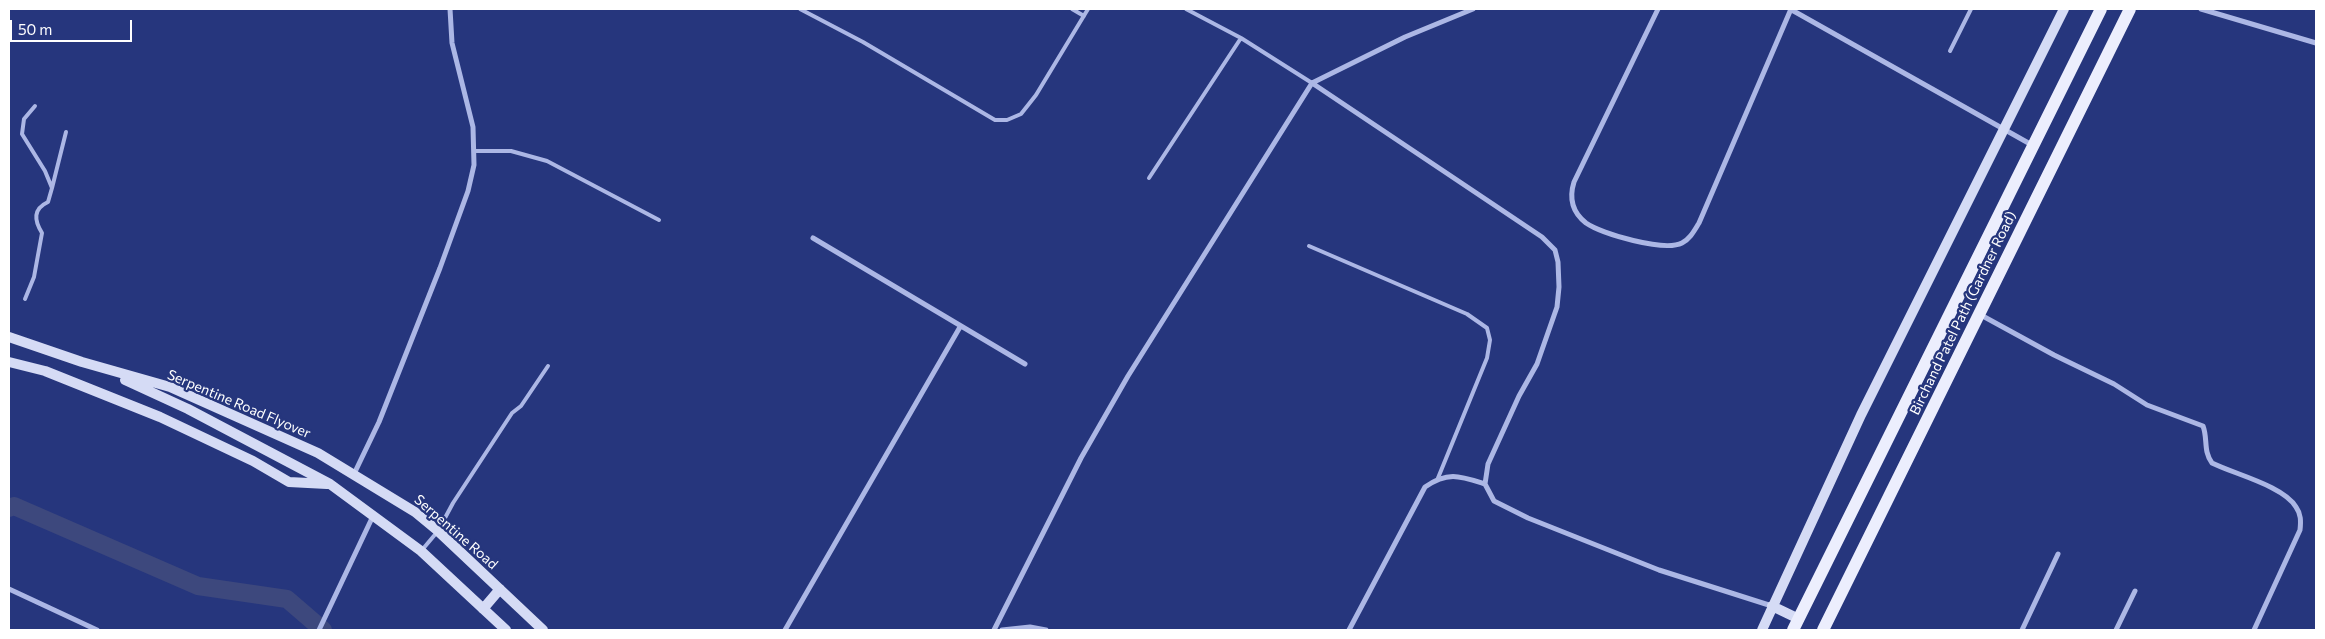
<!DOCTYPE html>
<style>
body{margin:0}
#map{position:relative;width:2325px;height:639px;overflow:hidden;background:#26367d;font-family:Commissioner,sans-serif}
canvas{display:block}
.frame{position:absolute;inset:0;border:10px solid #fff;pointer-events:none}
.scale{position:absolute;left:10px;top:20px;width:122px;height:22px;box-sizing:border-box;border:2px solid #fff;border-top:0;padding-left:6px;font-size:15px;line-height:18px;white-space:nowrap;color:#fff;-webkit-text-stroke:4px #26367d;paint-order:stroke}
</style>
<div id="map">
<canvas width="2325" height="639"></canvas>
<div class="frame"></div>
<div class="scale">50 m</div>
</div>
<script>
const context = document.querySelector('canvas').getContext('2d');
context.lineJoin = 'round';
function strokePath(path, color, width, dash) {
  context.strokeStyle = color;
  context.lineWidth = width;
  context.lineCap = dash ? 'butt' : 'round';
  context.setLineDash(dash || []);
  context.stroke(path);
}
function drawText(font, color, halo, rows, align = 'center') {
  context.font = font + ' Commissioner,sans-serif';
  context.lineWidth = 4.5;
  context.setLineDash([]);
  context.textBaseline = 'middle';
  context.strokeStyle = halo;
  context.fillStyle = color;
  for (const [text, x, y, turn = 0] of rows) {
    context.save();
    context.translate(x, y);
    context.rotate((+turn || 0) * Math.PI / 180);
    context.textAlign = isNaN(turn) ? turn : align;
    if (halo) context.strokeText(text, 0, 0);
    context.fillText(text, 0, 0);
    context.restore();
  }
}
const canal = new Path2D(`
 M9 508 14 506 198 586 287 599 323 630`);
const lane = new Path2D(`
 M800 9 863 42 995 120H1007L1021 114 1036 95 1088 9
 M1072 9 1084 16
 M1186 9 1241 38 1312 83
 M1950 51 1971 9
 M474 151H511L547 161 659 220
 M1149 178 1241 38
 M52 188 66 132
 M1309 246 1467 314 1487 328 1490 340 1487 358 1438 478
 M25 299 34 277 42 233C34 220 33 209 48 202L52 188 45 171 22 134 24 119 35 106
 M422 550 438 531 453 503 512 413 521 406 548 366`);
const street = new Path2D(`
 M1658 9 1574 182C1569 198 1572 212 1586 223 1602 234 1664 252 1682 243 1690 239 1694 231 1699 223L1791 9
 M1790 9 2032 145
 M2201 9 2316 43
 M1312 83 1542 237 1555 250 1558 262 1559 287 1557 307 1537 364 1519 396 1488 464 1485 484 1494 501 1528 518 1659 570 1772 606
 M813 238 1025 364
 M1979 314 2054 355 2114 384 2147 405 2203 426C2208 439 2203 451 2212 463 2234 474 2284 486 2296 507 2301 514 2301 521 2300 530L2254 630
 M354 474 379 422 440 268 468 191 474 165 473 127 452 43 450 9
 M9 589 97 630
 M319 630 373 516
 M785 630 960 327
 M994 630 1081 458 1128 376 1312 83 1405 37 1473 9
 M1002 630 1030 627 1046 630
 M1349 630 1425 487C1448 471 1460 476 1485 484
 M2022 630 2058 554
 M2116 630 2135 591`);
const secondary = new Path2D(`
 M9 337 82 362 170 387 318 453 415 512 438 531 543 630
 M9 362 45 371 160 417 253 461 289 482 327 484
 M125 380 188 409 330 484 421 551 506 630
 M1772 606 1799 619
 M483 609 500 589
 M1762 630 1861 415 2064 9`);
const primary = new Path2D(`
 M1793 630 2101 9
 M1823 630 2130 9`);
const streetNames = [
 ["Birchand Patel Path (Gardner Road)",1963,313,-64],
 ["Serpentine Road Flyover",239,404,23],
 ["Serpentine Road",456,532,41]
];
strokePath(canal, '#3d487d', 18);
strokePath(lane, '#acb7e5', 4);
strokePath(street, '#acb7e5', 5);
strokePath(secondary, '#d5dbf5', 10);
strokePath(primary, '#eceefd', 12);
drawText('14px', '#fff', '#26367d', streetNames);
</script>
